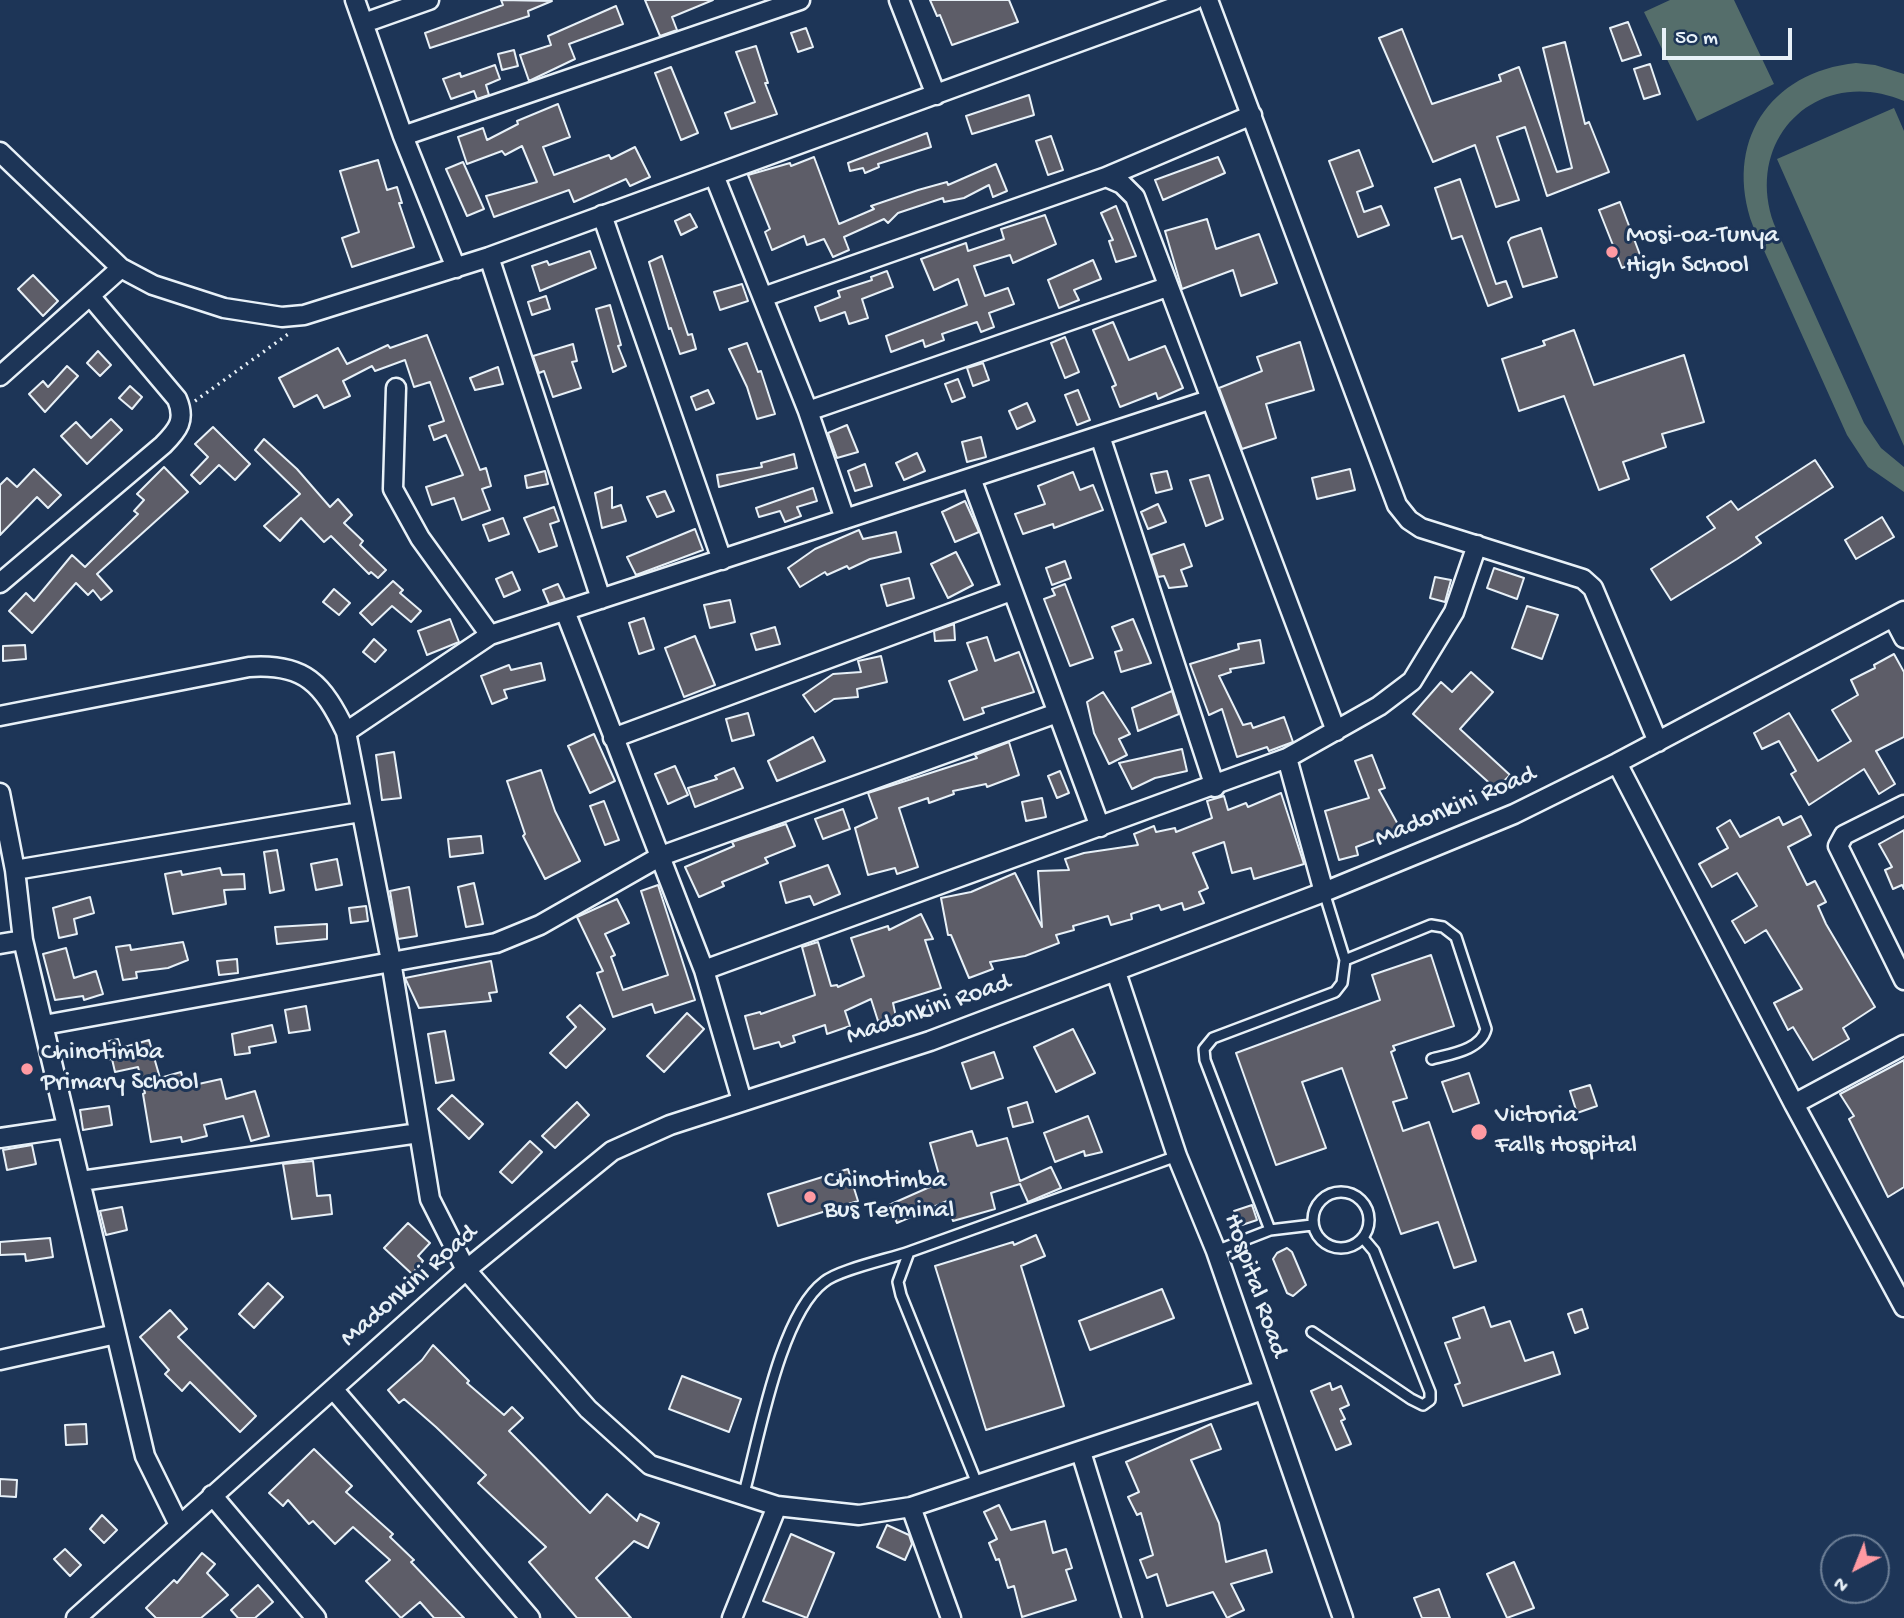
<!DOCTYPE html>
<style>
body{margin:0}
#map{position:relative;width:1904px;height:1618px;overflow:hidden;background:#1d3557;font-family:"Gochi Hand",sans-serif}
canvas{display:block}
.north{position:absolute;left:1820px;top:1534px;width:70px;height:70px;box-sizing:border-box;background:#1d3557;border:2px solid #6e8097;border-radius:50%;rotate:222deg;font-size:19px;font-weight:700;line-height:28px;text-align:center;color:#e8f1f8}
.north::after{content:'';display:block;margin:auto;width:24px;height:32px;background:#ff9aa2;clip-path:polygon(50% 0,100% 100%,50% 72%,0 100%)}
.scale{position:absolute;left:1662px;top:28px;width:130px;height:32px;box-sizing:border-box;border:4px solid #e8f1f8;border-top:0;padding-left:9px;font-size:21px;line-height:24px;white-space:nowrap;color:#e8f1f8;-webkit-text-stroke:5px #1d3557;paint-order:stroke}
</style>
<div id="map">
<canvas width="1904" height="1618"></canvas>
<div class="north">N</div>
<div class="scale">50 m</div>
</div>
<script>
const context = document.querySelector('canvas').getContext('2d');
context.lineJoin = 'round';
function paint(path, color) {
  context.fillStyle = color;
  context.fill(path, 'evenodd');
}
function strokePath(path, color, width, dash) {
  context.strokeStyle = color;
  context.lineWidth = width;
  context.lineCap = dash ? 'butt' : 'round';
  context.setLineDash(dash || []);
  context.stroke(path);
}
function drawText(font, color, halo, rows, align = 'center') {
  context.font = font + ' "Gochi Hand",sans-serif';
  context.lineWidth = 6;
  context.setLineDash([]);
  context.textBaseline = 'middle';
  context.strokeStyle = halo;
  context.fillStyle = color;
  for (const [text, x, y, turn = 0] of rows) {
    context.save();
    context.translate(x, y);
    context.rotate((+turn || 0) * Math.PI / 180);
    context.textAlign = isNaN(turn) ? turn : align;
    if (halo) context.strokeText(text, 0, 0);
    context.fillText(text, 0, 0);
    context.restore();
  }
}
const green = new Path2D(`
 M1670 0H1734L1774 84 1697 121 1644 12Z
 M1856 63 1875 65 1904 74V101C1819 65 1743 137 1774 224L1864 423 1881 448 1904 467V492L1868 467 1847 435 1753 226C1723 143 1769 72 1856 63Z
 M1894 108 1904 131V446L1777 159Z`);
const building = new Path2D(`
 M501 0 552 1 528 11 529 16 430 48 425 33 503 5Z
 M645 0H713L672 17 677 30 660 36Z
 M930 0H1009L1018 22 952 45 940 15 937 16Z
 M616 6 623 24 569 44 575 59 529 81 520 55 551 45 548 36Z
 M1628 22 1641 55 1622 61 1610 28Z
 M806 28 813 47 798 52 791 33Z
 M1402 29 1432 104 1501 81 1499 75 1519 67 1557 172 1572 168 1543 48 1565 42 1585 124 1589 122 1609 172 1547 196 1525 127 1497 137 1519 200 1496 207 1475 145 1433 162 1379 38Z
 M756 46 768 83H765L777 114 731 129 725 113 755 102 736 52Z
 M514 50 518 66 502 70 498 54Z
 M1650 64 1660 94 1644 99 1634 69Z
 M495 65 500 79 486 85 489 95 477 99 474 91 451 99 443 79 460 73 461 77Z
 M671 67 698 133 681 140 655 73Z
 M1029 95 1034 115 972 134 966 116Z
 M558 104 570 137 543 147 554 175 609 155 611 159 635 147 650 177 630 186 626 179 574 202 569 190 494 217 486 196 537 182 522 146 505 155 502 151 467 164 458 137 483 128 487 140 518 124 517 121Z
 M927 133 931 147 878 164 879 167 865 173 863 168 850 171 848 163Z
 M1051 136 1063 170 1048 175 1036 141Z
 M1359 150 1373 186 1357 192 1364 212 1381 206 1389 225 1358 237 1329 161Z
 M814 157 839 224 874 209 871 206 918 190 947 182 948 185 996 164 1007 191 993 197 989 185 964 198 944 202 943 198 898 213 888 223 884 219 844 237 849 250 833 257 824 239 807 245 804 236 772 250 765 232 770 229 748 175 790 163 791 166Z
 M1218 157 1225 173 1163 200 1155 180Z
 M378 160 387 190 397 187 402 203H399L414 247 352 267 342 238 359 232 340 171Z
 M463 162 484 209 467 216 446 169Z
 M1460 179 1496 284 1506 281 1512 297 1488 306 1462 236 1452 239 1435 188Z
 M1620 202 1642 260 1622 268 1599 210Z
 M1116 206 1136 256 1116 262 1109 241 1113 240 1101 213Z
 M690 214 697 227 681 235 675 221Z
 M1045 215 1056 244 1013 263 1010 255 974 266 985 296 1008 288 1014 304 989 313 994 327 981 332 977 322 942 334 944 340 925 347 923 340 891 352 886 336 967 305 958 279 934 290 921 259 966 243 968 251 1004 239 1001 229Z
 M1207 219 1216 249 1259 234 1277 283 1241 296 1233 270 1182 289 1165 231Z
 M1541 228 1557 277 1523 287 1508 242 1511 238Z
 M590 251 596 268 540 291 532 266 547 261 549 265Z
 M662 256 688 335 692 334 696 349 680 354 671 328 669 329 649 262Z
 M1093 260 1101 279 1074 290 1079 300 1059 308 1048 280Z
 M887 271 893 287 862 299 868 318 849 324 845 312 820 321 815 307 840 297 838 291 872 280 871 277Z
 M33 275 58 301 43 316 18 289Z
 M742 284 748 301 720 310 714 292Z
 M546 296 550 309 532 315 528 302Z
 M610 305 621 345 618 346 626 366 613 372 596 309Z
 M1113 322 1129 360 1165 346 1183 388 1158 399 1156 393 1120 407 1112 387 1116 385 1093 330Z
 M1574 330 1594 385 1684 355 1704 422 1662 434 1666 447 1623 462 1629 479 1599 490 1564 396 1519 411 1502 359 1545 345 1543 341Z
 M427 335 480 470 486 468 491 486 482 489 490 510 462 520 454 498 432 505 426 487 463 475 446 435 434 440 429 426 444 421 430 382 414 387 405 360 375 371 372 366 343 381 350 396 324 408 317 395 294 407 279 378 338 348 347 364 388 345 390 348Z
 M1065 337 1079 372 1065 378 1051 343Z
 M1300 342 1314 390 1266 404 1276 438 1242 449 1219 388 1262 371 1257 357Z
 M747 343 758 372 761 371 775 414 757 419 747 387 729 349Z
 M573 344 577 361 572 362 581 388 553 397 544 371 539 373 533 356Z
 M98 351 111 365 100 376 87 363Z
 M983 363 989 380 973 386 967 368Z
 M67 366 78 376 45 412 29 394 43 381 48 387Z
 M498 367 503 384 475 390 470 378Z
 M958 379 965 397 952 402 945 384Z
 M130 386 142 397 132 409 119 398Z
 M708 390 714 403 696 410 691 397Z
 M1078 390 1090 420 1077 425 1065 395Z
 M1027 403 1035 421 1017 429 1009 411Z
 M111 419 122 430 87 464 61 436 76 422 91 438Z
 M847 425 858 452 837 458 828 433Z
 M213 427 250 464 235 480 219 465 200 484 191 475 208 457 195 444Z
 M981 437 986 457 967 462 962 442Z
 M264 439 297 469 330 507 338 499 352 515 344 523 363 541 360 545 386 570 378 578 371 572 369 574 331 536 324 542 301 518 280 541 264 526 300 494 255 450Z
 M917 453 925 471 904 480 896 463Z
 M794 454 797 468 719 487 717 475 762 467 761 463Z
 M1815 460 1833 487 1756 537 1761 543 1737 559 1671 600 1651 569 1715 528 1707 517 1731 501 1738 510Z
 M865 464 872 486 855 491 848 471Z
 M164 467 188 492 97 574 112 591 101 600 93 590 88 595 76 583 32 633 9 611 26 593 34 601 72 555 85 567 138 514 134 511 144 500 137 494Z
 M34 469 61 495 48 508 37 497 0 535V485L7 478 17 487Z
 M1350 469 1355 490 1317 499 1312 478Z
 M545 471 548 484 527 488 525 476Z
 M1167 471 1172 489 1156 493 1151 474Z
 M1073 472 1080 490 1093 485 1103 510 1054 528 1053 524 1023 534 1015 514 1045 504 1038 486Z
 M1209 475 1223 519 1206 526 1190 480Z
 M612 487V508L621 505 626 521 602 528 595 493Z
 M813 488 817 501 797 507 801 516 785 522 780 511 759 517 756 508Z
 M665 491 674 511 657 517 647 497Z
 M965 501 979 532 955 542 942 512Z
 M1158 504 1166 522 1148 529 1141 512Z
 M554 507 559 521 550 524 557 546 539 552 524 518Z
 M1882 517 1894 537 1856 559 1845 540Z
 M503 518 509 534 489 541 483 525Z
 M695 529 703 550 636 575 627 557Z
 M859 530 863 539 896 532 901 552 870 559 849 569 847 566 827 575 825 572 800 587 788 568 815 549Z
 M1184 544 1192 566 1181 570 1187 586 1169 588 1164 576 1158 577 1151 555Z
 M956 552 973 585 948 598 931 564Z
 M1065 561 1071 578 1052 585 1046 568Z
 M1494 568 1524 578 1517 599 1487 588Z
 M512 572 520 590 504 597 496 579Z
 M1435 577 1451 580 1445 602 1430 598Z
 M909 578 914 598 887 606 881 585Z
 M393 581 403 590 400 593 421 611 411 622 392 606 372 625 360 613Z
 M558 584 565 599 549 604 543 590Z
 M1065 584 1093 658 1070 666 1044 599 1055 595 1052 589Z
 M334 589 350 603 339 615 323 602Z
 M730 600 735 622 710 628 704 605Z
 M1527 606 1558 615 1542 659 1512 648Z
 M644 618 654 649 639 654 629 623Z
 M450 619 459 642 427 655 418 631Z
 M1133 619 1151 663 1121 672 1115 652 1122 650 1112 627Z
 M954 624 955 640 935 641 934 631Z
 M775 627 780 644 756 650 751 634Z
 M695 636 715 685 684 697 665 648Z
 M987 637 995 661 1019 652 1034 692 982 708 984 713 964 720 949 681 977 670 967 643Z
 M374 639 386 650 375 662 363 652Z
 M1260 640 1264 663 1230 669 1231 672 1219 676 1243 725 1251 723 1253 728 1284 717 1293 742 1269 751 1267 747 1237 757 1222 709 1209 715 1190 664 1239 649 1238 644Z
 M25 645 26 659 3 661V646Z
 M1894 654 1904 672V737L1876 751 1895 784 1879 794 1864 769 1809 805 1791 774 1796 771 1779 741 1762 749 1754 733 1789 713 1818 761 1851 741 1832 710 1858 695 1851 680 1875 668 1874 665Z
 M881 656 887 682 857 689 858 697 834 699 815 712 803 695 833 674 861 672 858 661Z
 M541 663 545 680 504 690 507 698 492 704 481 676 509 665 511 670Z
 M1471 672 1493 692 1460 729 1510 775 1496 789 1413 714 1441 682 1452 692Z
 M1172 691 1179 714 1138 731 1132 708Z
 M1103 692 1130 734 1119 739 1127 755 1109 764 1094 733 1087 702Z
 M748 713 754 735 732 741 726 719Z
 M594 734 615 781 590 793 568 746Z
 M813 737 825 761 777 781 768 761Z
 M1009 742 1019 775 987 787 986 784 953 791 954 794 929 803 928 798 899 808 918 867 897 874 895 868 868 875 855 828 877 818 868 793 977 758 975 755Z
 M1182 749 1187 771 1155 778 1132 789 1119 763Z
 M394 752 401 798 382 800 376 755Z
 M1372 755 1385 788 1379 790 1401 830 1356 847 1358 855 1339 860 1325 811 1369 798 1355 761Z
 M675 766 688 795 668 804 655 774Z
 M734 768 743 788 695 807 688 788 717 779 715 776Z
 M541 770 555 811 580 861 545 879 523 836 525 834 507 781Z
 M1060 771 1069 793 1057 798 1048 776Z
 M1281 793 1304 864 1254 879 1251 868 1232 873 1224 842 1193 853 1208 888 1199 892 1204 903 1184 910 1182 903 1161 910 1159 905 1131 914 1132 919 1111 925 1108 916 1073 926 1074 930 1056 935 1059 943 1025 956 990 962 993 969 969 978 951 935H948L941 898 971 892 1015 873 1042 927 1038 871 1069 870 1065 859 1084 853 1138 845 1134 834 1154 826 1156 832 1175 828 1176 832 1212 818 1207 801 1224 796 1228 810 1246 803 1248 807Z
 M1042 798 1046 817 1026 821 1022 802Z
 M604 801 619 840 605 845 590 806Z
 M843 809 850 829 823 839 815 819Z
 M1801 816 1811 835 1788 847 1807 885 1815 881 1826 902 1818 906 1826 924 1875 1007 1843 1028 1849 1039 1813 1060 1793 1027 1788 1030 1774 1003 1802 989 1766 930 1745 943 1732 921 1757 906 1737 873 1712 887 1699 864 1728 848 1717 828 1730 820 1740 837 1779 817 1783 825Z
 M786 824 795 846 765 858 768 863 722 882 724 886 699 897 685 867 734 846 732 842Z
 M1904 830V889L1902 885 1893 889 1885 870 1892 867 1879 844Z
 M481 836 483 853 450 857 448 839Z
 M277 850 284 890 270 893 264 852Z
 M337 859 342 885 316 890 311 864Z
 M828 865 840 894 814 905 810 896 786 903 780 882Z
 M220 868 222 875 244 874 245 889 224 890 226 904 173 914 165 874 181 871 182 875Z
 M474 883 483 924 466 927 458 887Z
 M658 885 695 1000 655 1013 652 1004 613 1017 597 973 603 971 577 917 617 899 629 923 605 934 615 955 611 957 623 990 668 975 641 891Z
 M409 887 417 936 398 939 390 891Z
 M90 897 94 913 74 919 77 934 59 938 53 908Z
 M366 906 368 921 351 923 349 908Z
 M921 914 933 939 925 940 941 988 893 1003 896 1017 878 1021 871 999 845 1011 850 1026 827 1034 825 1025 793 1036 795 1042 781 1047 779 1042 754 1049 745 1016 760 1012 761 1014 815 995 802 947 818 942 831 986 837 985 838 987 864 976 851 938 888 926 889 930Z
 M327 924V939L277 944 275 927Z
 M183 942 188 960 168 968 136 972 137 978 123 980 116 947 130 945 131 950Z
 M66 948 74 978 96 971 103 994 84 1000 83 996 55 1000 43 954Z
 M1431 955 1454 1026 1393 1046 1395 1050 1391 1052 1407 1098 1393 1102 1403 1131 1429 1122 1476 1261 1454 1268 1438 1222 1401 1234 1342 1068 1302 1082 1326 1148 1276 1165 1236 1053 1380 1000 1372 975Z
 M237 959 238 973 219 975 217 961Z
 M491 961 497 992 489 993 491 1001 419 1008 405 978Z
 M580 1005 605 1029 566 1068 550 1053 576 1027 567 1017Z
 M306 1006 310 1030 289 1033 285 1010Z
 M687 1013 704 1029 664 1072 647 1056Z
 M272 1025 276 1042 249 1047 250 1053 235 1055 232 1034Z
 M1073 1029 1095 1073 1056 1092 1034 1047Z
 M445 1031 454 1080 436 1083 428 1034Z
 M118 1039 121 1048 149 1040 160 1078 181 1072 185 1087 221 1079 226 1099 255 1091 269 1136 251 1141 243 1116 204 1125 207 1136 182 1142 181 1137 151 1142 143 1094 145 1093 138 1067 115 1072 112 1059 105 1060 101 1043Z
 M994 1052 1003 1078 971 1089 962 1063Z
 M1904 1060V1187L1888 1197 1849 1119 1854 1116 1840 1094Z
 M1469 1073 1479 1103 1453 1112 1442 1082Z
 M1590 1085 1597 1106 1577 1113 1570 1091Z
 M452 1095 483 1124 469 1139 438 1109Z
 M577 1102 589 1115 555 1148 542 1136Z
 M1027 1102 1033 1122 1013 1127 1008 1108Z
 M109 1106 112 1125 83 1130 80 1110Z
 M1088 1116 1102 1152 1085 1156 1084 1151 1055 1162 1044 1133Z
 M972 1131 977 1146 1007 1138 1020 1181 1051 1167 1061 1188 1028 1202 1020 1184 991 1193 995 1209 953 1221 947 1201 897 1223 889 1205 941 1182 930 1143Z
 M530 1141 542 1152 512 1183 500 1172Z
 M32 1145 36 1164 7 1170 3 1150Z
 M313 1161 317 1196 330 1195 332 1214 292 1219 283 1164Z
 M848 1169 858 1201 778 1226 768 1194Z
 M1252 1205 1257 1220 1239 1226 1234 1211Z
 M122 1207 127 1230 106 1235 100 1211Z
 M408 1223 430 1243 418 1256 423 1261 412 1274 384 1248Z
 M1036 1235 1045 1256 1021 1266 1064 1406 986 1430 935 1266 1013 1242 1014 1245Z
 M50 1238 53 1257 26 1261 25 1254 0 1255V1242Z
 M1287 1248 1292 1252 1306 1285 1293 1296 1287 1293 1273 1259 1277 1253Z
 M268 1283 283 1297 254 1328 239 1314Z
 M1162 1289 1174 1318 1090 1350 1079 1321Z
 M1484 1307 1491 1327 1510 1321 1525 1361 1553 1352 1560 1374 1463 1406 1455 1385 1460 1383 1445 1343 1460 1338 1453 1318Z
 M1582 1309 1588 1328 1575 1333 1568 1314Z
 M170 1310 187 1329 178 1337 256 1416 240 1432 190 1382 182 1391 165 1374 169 1370 140 1337Z
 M433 1345 469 1381 467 1383 504 1415 512 1407 523 1418 509 1431 590 1513 607 1494 637 1521 640 1514 659 1523 648 1548 634 1541 596 1578 631 1618H577L529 1562 546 1547 478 1483 486 1475 436 1427 404 1399 399 1403 388 1390 422 1360Z
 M682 1376 741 1399 729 1432 669 1409Z
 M1330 1383 1332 1390 1341 1386 1349 1405 1340 1409 1345 1419 1341 1421 1351 1444 1336 1450 1311 1391Z
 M86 1424 87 1444 66 1445 65 1425Z
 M1211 1424 1221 1449 1191 1460 1219 1523 1226 1562 1266 1550 1272 1572 1231 1584 1244 1610 1227 1618 1213 1592 1167 1606 1157 1574 1147 1578 1140 1560 1153 1555 1141 1513 1137 1515 1128 1497 1139 1492 1126 1462Z
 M314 1449 352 1486 346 1492 393 1534 390 1537 414 1560 411 1562 464 1618H434L420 1602 401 1618 366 1581 390 1560 353 1527 335 1544 313 1521 309 1524 288 1500 283 1506 269 1493Z
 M0 1479 17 1480 16 1497 0 1496Z
 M999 1505 1011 1530 1045 1521 1053 1553 1066 1549 1072 1568 1066 1570 1076 1600 1022 1617 1014 1586 1008 1588 999 1559 996 1560 989 1543 997 1539 984 1512Z
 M102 1515 117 1530 104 1543 90 1529Z
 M887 1525 909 1535 912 1544 905 1560 877 1547Z
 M791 1534 834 1553 807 1618 763 1601Z
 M65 1549 81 1565 70 1576 54 1559Z
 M202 1553 215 1564 207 1573 228 1595 201 1618H156L146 1608 174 1580 177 1583Z
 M1514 1562 1534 1608 1507 1618 1487 1574Z
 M258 1585 273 1602 255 1618H238L231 1610Z
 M1439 1589 1450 1618H1422L1414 1598Z`);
const path = new Path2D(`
 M195 401 291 332`);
const lane = new Path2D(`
 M1324 892 1345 960
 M1313 1220a28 28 0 1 1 56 0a28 28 0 1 1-56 0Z
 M1270 1230 1205 1060 1204 1049 1213 1038 1335 992 1342 983 1345 960 1431 925 1443 927 1456 937 1486 1029C1481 1050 1450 1054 1432 1059
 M1216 1251 1270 1230 1312 1225
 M1312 1332 1411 1399 1423 1405 1430 1400V1392L1374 1251 1363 1238
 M978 1486 901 1295 898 1282 909 1252 1177 1156
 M744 1493C759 1438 780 1315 824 1282 838 1270 889 1259 909 1252`);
const street = new Path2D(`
 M355 0 403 136 456 268
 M899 0 936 95
 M1208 0 1397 505 1409 520 1421 528 1583 579 1593 588 1658 742
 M364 23 429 0
 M1252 115 1106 177 1122 184 1135 197 1336 731
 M403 136 800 0
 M0 152 121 268 153 285 224 308 282 317 304 315 489 257 1194 0
 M714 175 808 411 845 519
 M602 215 722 560
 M489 257 601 599
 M763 297 1106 177
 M0 376 121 268
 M396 388 393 489 420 538 490 635
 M808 411 1167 287
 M1100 436 1215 787
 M971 478 1100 827
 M0 583 163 445C178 430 186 420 177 399L91 297
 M565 611 704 970 742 1101
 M1893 617 1904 638
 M0 716 249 667C305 663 323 684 346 732L391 961 430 1199 466 1270 588 1409 650 1465 777 1506 859 1515 911 1507 1263 1390
 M346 732 490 635 1209 400
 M613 738 1011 591
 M1287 758 1324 892
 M1617 763 1794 1104 1904 1045
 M0 793 15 870 23 940 145 1456 179 1525
 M1904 805 1844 835 1838 846 1904 980
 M15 870 360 812
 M0 944 23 940
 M704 970 1287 758 1379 706 1412 681 1454 612 1477 545
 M1116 972 1177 1156 1216 1251 1343 1618
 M44 1025 496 943 540 925 661 856 1057 713
 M1794 1104 1904 1307
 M0 1138 67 1128
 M81 1181 419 1133
 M0 1360 116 1334
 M334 1390 530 1618
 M1081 1452 1132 1618
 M212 1495 316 1618
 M911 1507 951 1618
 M76 1618 466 1270 612 1151 670 1125 930 1041 1324 892 1514 814 1617 763 1904 611
 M732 1618 777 1506`);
const markers = [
 [1612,252,7,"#ff9aa2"],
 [27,1069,7,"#ff9aa2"],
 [1479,1132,9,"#ff9aa2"],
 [810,1197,7,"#ff9aa2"]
];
const poiNames = [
 ["Mosi-oa-Tunya",1626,237],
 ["High School",1626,267],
 ["Chinotimba",41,1054],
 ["Primary School",41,1084],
 ["Victoria",1495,1117],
 ["Falls Hospital",1495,1147],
 ["Chinotimba",824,1182],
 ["Bus Terminal",824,1212]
];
const streetNames = [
 ["Madonkini Road",1456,808,-23],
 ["Madonkini Road",929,1011,-19],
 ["Hospital Road",1254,1286,71],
 ["Madonkini Road",410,1287,-41]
];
paint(green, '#556e6b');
paint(building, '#5d5d68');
strokePath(building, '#e8f1f8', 2);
strokePath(lane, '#e8f1f8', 14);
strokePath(street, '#e8f1f8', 23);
strokePath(path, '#e8f1f8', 3.5, [2, 5]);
strokePath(lane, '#1d3557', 9);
strokePath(street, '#1d3557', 18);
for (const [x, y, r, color] of markers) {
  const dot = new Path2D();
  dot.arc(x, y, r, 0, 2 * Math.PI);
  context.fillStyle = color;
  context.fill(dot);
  strokePath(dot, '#1d3557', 2.5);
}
drawText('26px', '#e8f1f8', '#1d3557', poiNames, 'left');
drawText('26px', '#e8f1f8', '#1d3557', streetNames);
</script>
